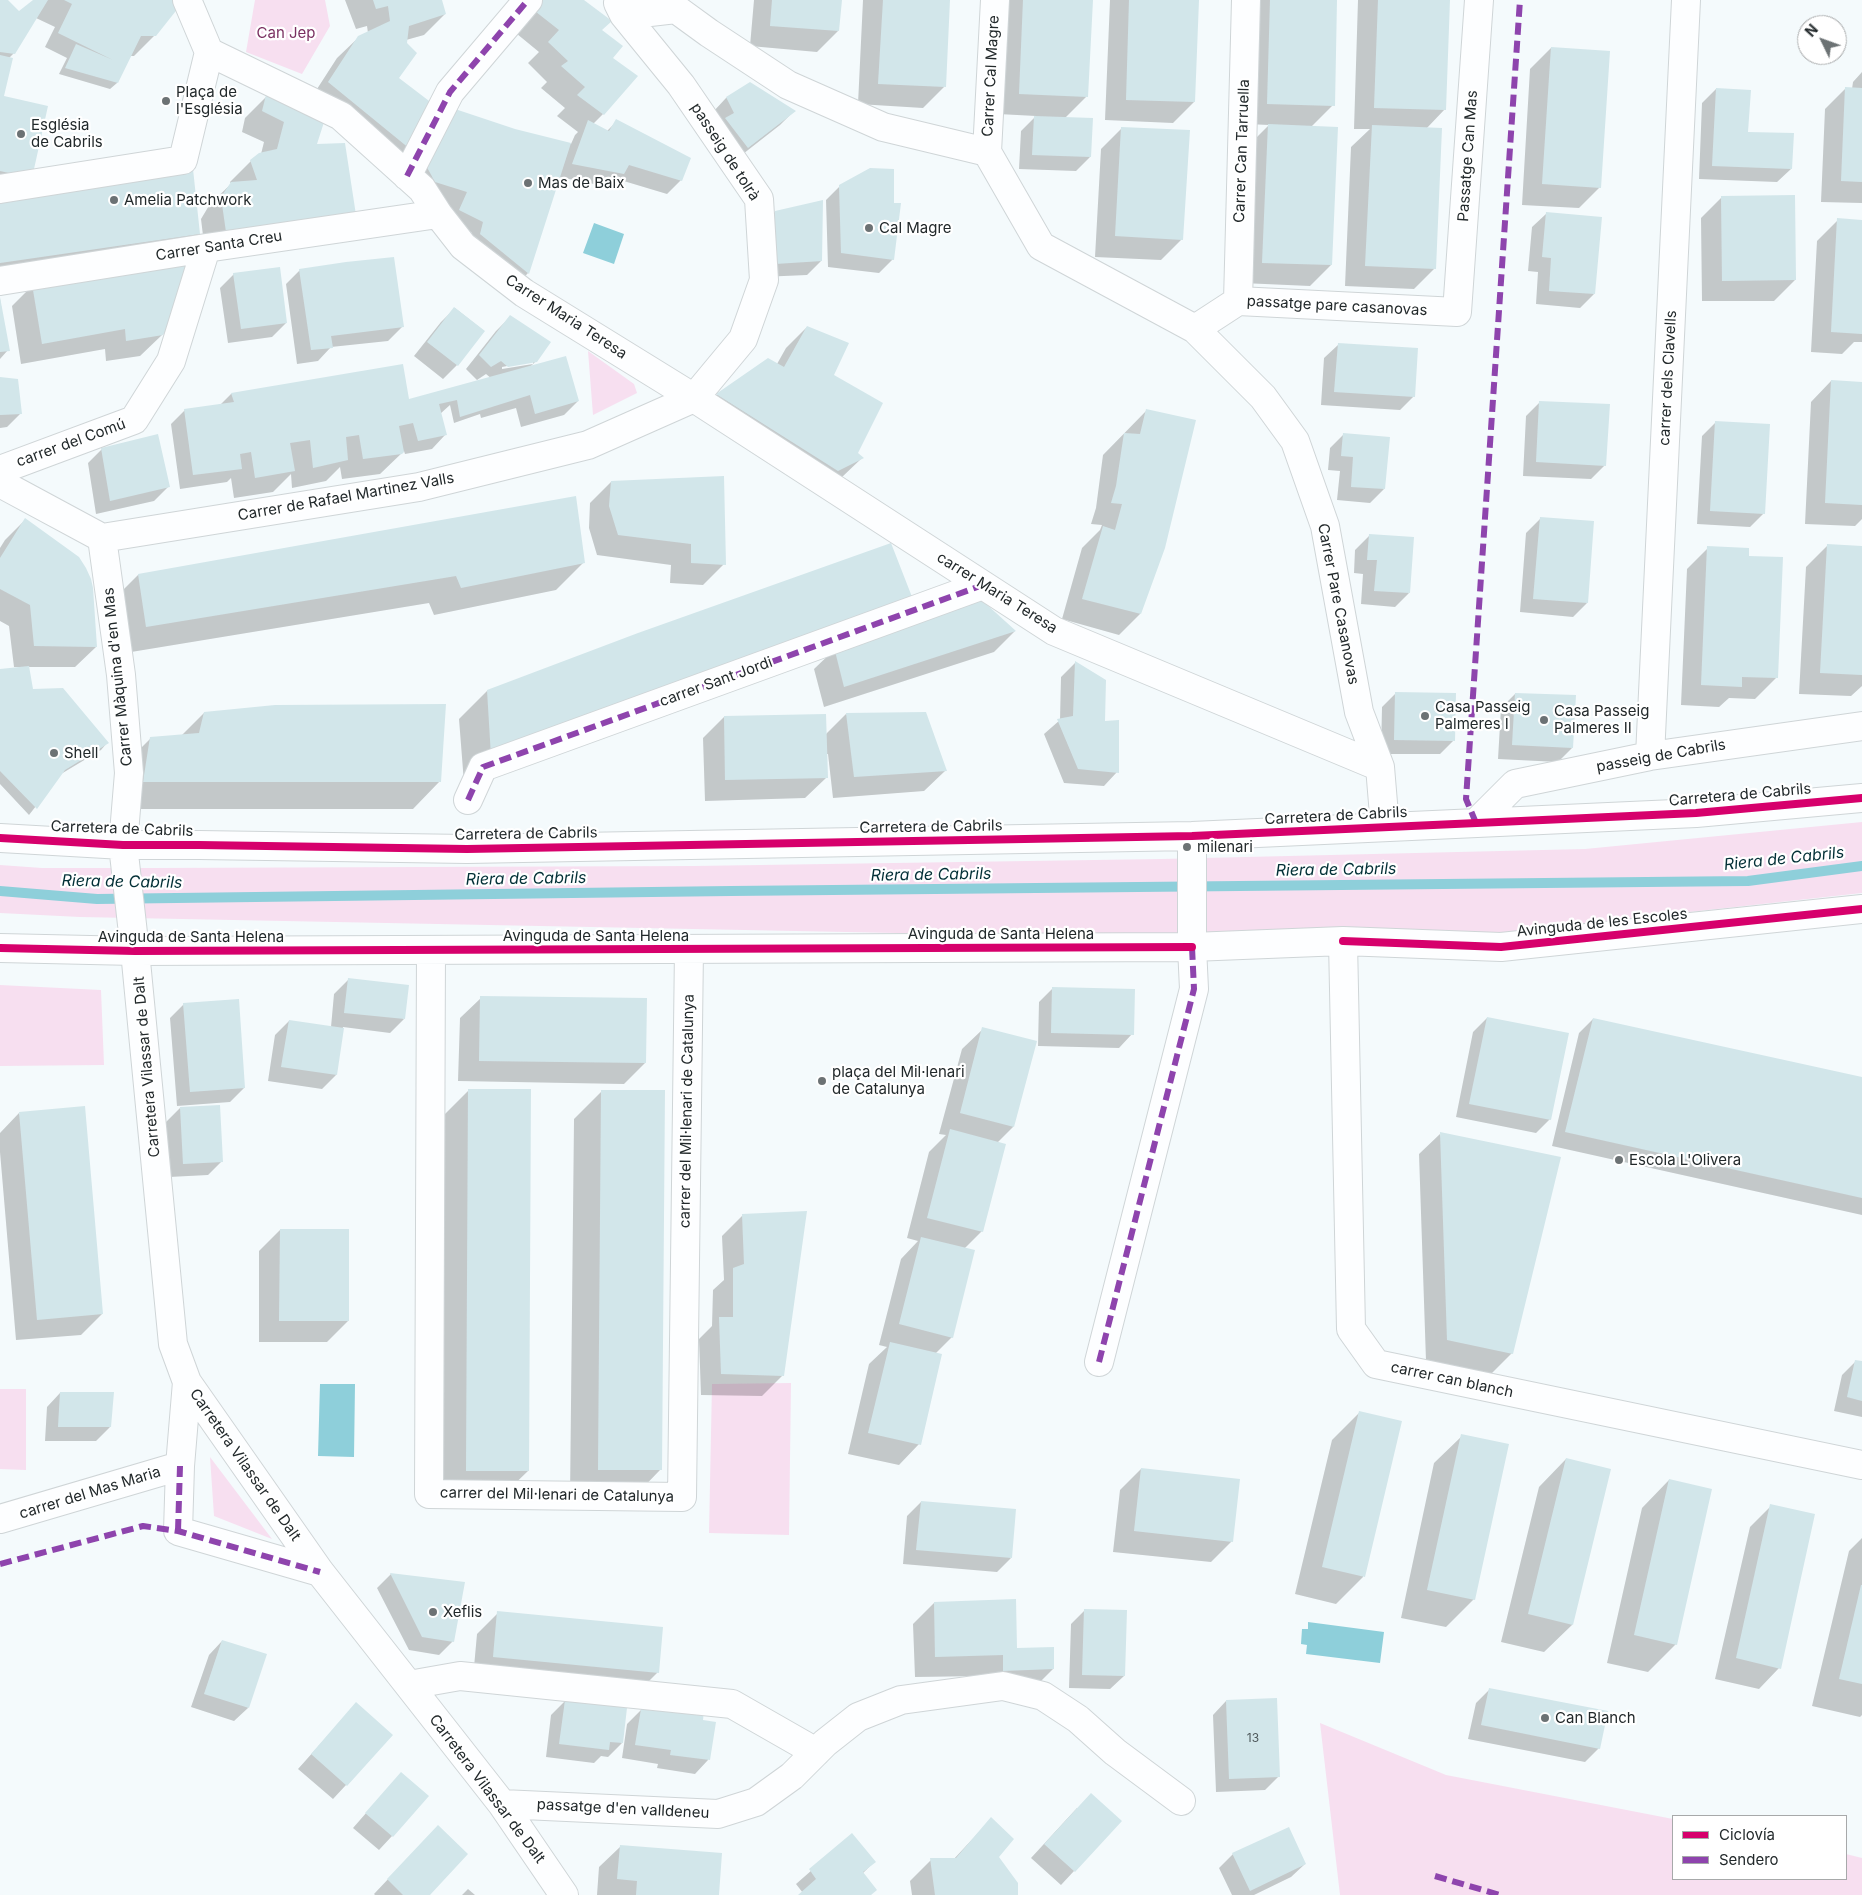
<!DOCTYPE html>
<meta charset="utf-8">
<style>
body{margin:0}
#map{position:relative;width:1862px;height:1895px;overflow:hidden;background:#f4fafc;font-family:Inter,sans-serif}
canvas{display:block}
.legend{position:absolute;left:1672px;top:1815px;width:175px;height:65px;box-sizing:border-box;background:#fff;border:1px solid #a7a9aa;margin:0;padding:6px 9px;list-style:none;font-size:15px;color:#22292b}
.legend li{display:flex;align-items:center;gap:10px;height:25px}
.legend b{width:25px;border:1px solid #a7a9aa}
.north{position:absolute;left:1797px;top:15px;width:50px;height:50px;box-sizing:border-box;background:#fff;border:1px solid #a7a9aa;border-radius:50%;rotate:312deg;font-size:14px;font-weight:700;line-height:20px;text-align:center;color:#22292b}
.north::after{content:'';display:block;margin:auto;width:18px;height:22px;background:#6c7274;clip-path:polygon(50% 0,100% 100%,50% 72%,0 100%)}
</style>
<div id="map">
<canvas width="1862" height="1895"></canvas>
<ul class="legend">
<li><b style="height:6px;background:#d6006c"></b>Ciclovía</li>
<li><b style="height:6px;background:#8e44ad"></b>Sendero</li>
</ul>
<div class="north">N</div>
</div>
<script>
const context = document.querySelector('canvas').getContext('2d');
context.lineJoin = 'round';
function paint(path, color) {
  context.fillStyle = color;
  context.fill(path, 'evenodd');
}
function strokePath(path, color, width, dash) {
  context.strokeStyle = color;
  context.lineWidth = width;
  context.lineCap = dash ? 'butt' : 'round';
  context.setLineDash(dash || []);
  context.stroke(path);
}
function drawText(font, color, halo, rows, align = 'center') {
  context.font = font + ' Inter,sans-serif';
  context.lineWidth = 4.5;
  context.setLineDash([]);
  context.textBaseline = 'middle';
  context.strokeStyle = halo;
  context.fillStyle = color;
  for (const [text, x, y, turn = 0] of rows) {
    context.save();
    context.translate(x, y);
    context.rotate((+turn || 0) * Math.PI / 180);
    context.textAlign = isNaN(turn) ? turn : align;
    if (halo) context.strokeText(text, 0, 0);
    context.fillText(text, 0, 0);
    context.restore();
  }
}
const green = new Path2D(`
 M255 0H325L330 26 302 74 246 52Z
 M588 351 634 384 637 393 593 415Z
 M1862 822V893L1490 934 1204 939 80 917 0 913V865L42 868H152L693 866 1161 859 1585 849Z
 M0 985 101 990 104 1065 0 1066Z
 M791 1383 789 1535 709 1533 712 1384Z
 M0 1389H26V1470L0 1469Z
 M210 1457 272 1539 214 1516Z
 M1320 1723 1446 1775 1673 1819V1879H1846V1854L1862 1858V1895H1340Z`);
const water = new Path2D(`
 M594 223 624 234 614 264 583 253Z
 M320 1384H355L354 1457 318 1456Z
 M1308 1622 1384 1632 1380 1663 1306 1654 1307 1645 1301 1644 1302 1629H1308Z`);
const shadow = new Path2D(`
 M0 0H7L19 12 35 0H175L155 35 134 56H129L117 83 110 89 59 74 67 58 45 47 55 27 36 18 14 53 9 58 2 97 31 177 0 187Z
 M345 0H441L445 14 424 35 406 40 397 78 409 149 388 169 308 103 337 58 359 37 368 33 367 26 356 29Z
 M536 0H582L601 30 611 58 603 114 593 124 607 131 617 121 681 180 667 194 617 179 609 187 559 177 528 273 515 287 466 248 472 232 462 243 414 202 429 130H515L571 144 575 135 578 132 557 116 565 108 541 88 547 82 528 63 539 52 511 29Z
 M754 0H841L838 31 817 52 750 46Z
 M863 0H948L944 87 923 108 858 104Z
 M1004 0H1092L1087 96 1065 118 1091 119 1090 157 1076 171 1019 169 1021 131 1036 116 998 114Z
 M1110 0H1198L1194 102 1173 123 1105 120Z
 M1250 0H1336L1333 105 1311 127 1331 265 1310 286 1242 283 1248 146 1269 125 1247 124Z
 M1358 0H1449L1445 109 1426 129 1435 268 1414 289 1345 286 1351 147 1370 129H1354Z
 M1551 48 1600 187 1579 208 1522 205 1530 69Z
 M1862 72V203L1821 202 1825 109 1846 88 1852 89 1853 82Z
 M750 83 794 111 780 125 734 161 713 112 726 98Z
 M1716 89 1747 133 1791 169 1777 182 1699 179 1702 103Z
 M266 97 315 146 205 252 201 219 210 204 231 184 230 182 251 161 261 154 264 142 242 132 245 118Z
 M1122 128 1182 239 1161 260 1095 257 1101 149Z
 M840 186 893 259 879 273 828 267 826 200Z
 M1722 197 1795 280 1774 301H1702L1701 218Z
 M0 199 199 234 178 255 0 281Z
 M775 212 821 261 807 275 761 277V226Z
 M1546 214 1594 294 1580 308 1536 304 1538 272 1528 271 1532 227Z
 M1838 220 1862 221V342H1854L1842 354 1811 352 1817 241Z
 M300 270 402 327 388 341 331 347 318 361 297 364 286 284Z
 M234 274 286 323 272 337 228 343 220 288Z
 M33 285 162 335 140 356 106 361 105 349 21 364 12 306Z
 M0 299 8 350 0 359Z
 M455 308 484 331 457 365 443 379 414 356 441 322Z
 M510 317 536 361 529 368 578 401 564 415 521 427 516 408 481 418 480 414 454 423 450 405 440 414 445 435 432 449 405 454 404 451 380 474 342 479 340 467 326 481 292 488 291 474 273 492 234 498 231 478 227 482 180 489 171 424 185 410 220 405 231 394 408 401 492 379 486 374 477 380 466 369 496 331ZM533 361V364L502 369V367Z
 M807 327 856 453 862 458 841 478 697 415 717 395 777 364 786 348Z
 M1338 345 1414 396 1400 410 1321 405 1324 358Z
 M0 378 20 414 7 427 0 428Z
 M1831 381 1862 383V519L1855 526 1805 524 1811 402Z
 M1540 402 1605 465 1591 479 1523 476 1526 416Z
 M1147 410 1140 614 1119 635 1062 619 1082 548 1100 530 1102 525 1091 524 1096 508 1103 455Z
 M1716 422 1764 513 1750 527 1697 524 1702 436Z
 M1344 434 1384 489 1370 503 1337 500 1340 471 1328 470 1330 448Z
 M102 449 168 487 154 501 96 514 88 463Z
 M611 482 724 564 703 585 670 583 671 565 597 555 589 528 590 503Z
 M575 497 584 562 556 590 434 615 429 603 119 654 110 603 138 575Z
 M1540 519 1587 603 1573 617 1520 612 1526 533Z
 M25 520 96 647 75 667H28L32 690 107 743 101 750 61 774 29 815 0 784V670L19 668V667H14L9 626 0 621V548L5 540Z
 M1369 536 1409 593 1395 607 1361 604 1363 574 1354 573 1355 550Z
 M1827 546 1862 547V686L1851 696 1799 694 1806 567Z
 M1708 548 1748 557 1776 678 1755 699 1729 698 1719 707 1681 705 1687 569Z
 M913 602 1015 631 994 652 824 707 814 669 835 649 464 783 459 719 487 691Z
 M1075 663 1103 723 1117 772 1104 786 1064 783 1044 734 1060 720 1061 677Z
 M1396 693 1454 740 1440 754H1381L1382 707Z
 M1515 694 1572 748 1558 762 1498 759 1501 708Z
 M204 713 440 781 413 809H116L123 766 151 738 182 735Z
 M846 714 945 771 924 791 833 798 828 754H826V778L805 798 705 801 703 738 724 717 825 735Z
 M348 980 404 1019 390 1033 343 1027 336 1075 322 1089 268 1081 275 1035 289 1021 331 1027 334 994Z
 M1053 988 1132 1034 1119 1048 1038 1046 1039 1002Z
 M481 998 645 1063 624 1084 458 1081 460 1018Z
 M184 1004 244 1088 230 1102 177 1106 170 1018Z
 M1487 1018 1550 1119 1536 1133 1456 1117 1473 1032Z
 M1593 1019 1862 1078V1215L1552 1146 1579 1033Z
 M983 1029 1035 1042 1013 1127 997 1143 982 1231 964 1249 952 1337 935 1354 919 1444 899 1465 848 1454 869 1364 887 1347 879 1345 901 1259 918 1241 907 1238 929 1152 946 1135 939 1134 962 1049Z
 M469 1090 528 1471 500 1498H438L441 1118Z
 M602 1091 660 1470 633 1498H570L574 1119Z
 M180 1108 222 1161 208 1175 169 1177 166 1122Z
 M19 1113 102 1314 81 1335 16 1340 0 1152V1133Z
 M1440 1134 1512 1353 1491 1374 1426 1361 1419 1154Z
 M743 1215 783 1375 762 1396 701 1395 699 1339 712 1326 713 1290 724 1280 722 1236Z
 M280 1230 348 1321 327 1342H259V1251Z
 M1856 1361 1862 1362V1417L1834 1411 1842 1375Z
 M60 1393 110 1427 96 1441H45L47 1407Z
 M1360 1412 1363 1577 1336 1604 1295 1594 1332 1440Z
 M1462 1436 1474 1599 1446 1627 1401 1618 1434 1463Z
 M1566 1459 1610 1470 1572 1625 1544 1652 1501 1642 1539 1487Z
 M1141 1469 1232 1541 1211 1562 1113 1552 1120 1490Z
 M1669 1480 1676 1644 1648 1672 1607 1663 1642 1508Z
 M921 1502 1011 1558 997 1572 903 1564 907 1516Z
 M1771 1506 1779 1668 1759 1689 1715 1679 1750 1527Z
 M1862 1538V1715L1860 1717 1812 1706 1849 1551Z
 M391 1574 453 1641 439 1655 409 1650 377 1588Z
 M934 1603 1016 1649 1053 1669 1032 1690 983 1676 915 1677 913 1624Z
 M1085 1610 1124 1676 1110 1689 1069 1688 1071 1624Z
 M498 1613 658 1672 637 1693 473 1678 477 1634Z
 M222 1641 248 1708 234 1721 191 1707 209 1655Z
 M1490 1689 1599 1748 1585 1762 1468 1739 1476 1703Z
 M565 1701 622 1743 608 1757 601 1756 594 1763 546 1757 551 1715Z
 M1226 1701 1279 1776 1265 1790 1216 1792 1213 1715Z
 M356 1704 346 1785 333 1799 298 1769Z
 M658 1705 702 1721 714 1723 708 1760 695 1774 657 1768 658 1764 622 1758 627 1724 641 1710 652 1712Z
 M401 1773 392 1836 379 1850 353 1828Z
 M1077 1808 1074 1871 1061 1885 1031 1858Z
 M991 1819 997 1857 1017 1895H912L910 1881 931 1860H953Z
 M852 1835 874 1862 862 1874 871 1895H800L803 1893 796 1884Z
 M424 1841 428 1895H375L374 1894Z
 M620 1847 718 1895H597L599 1867Z
 M1233 1854 1305 1864 1291 1877 1254 1895H1232L1219 1868Z
 M468 1889 475 1895H462Z`);
const stream = new Path2D(`
 M0 891 97 899 731 891 1748 881 1862 866`);
const building = new Path2D(`
 M0 0H8L19 11 33 0H48L15 54 0 52Z
 M64 0H177L179 7 156 36H141L118 83 65 68 76 44 113 60 58 33 72 4Z
 M373 0H442L446 14 409 26 407 43 417 53 399 78 437 107 410 149 328 82 358 36 390 21 388 6 376 9Z
 M538 0H584L612 21 602 30 623 46 613 58 638 76 604 115 577 95 585 87 561 66 568 61 548 42 559 30 531 8Z
 M772 0H842L839 31 770 26Z
 M883 0H950L946 87 878 84Z
 M1023 0H1093L1088 97 1019 94Z
 M1129 0H1199L1195 102 1126 100Z
 M1270 0H1337L1335 106 1267 104Z
 M1378 0H1450L1446 110 1374 108Z
 M1551 47 1610 51 1601 188 1542 184Z
 M0 55 13 58 4 96 48 106 32 178 0 171Z
 M750 82 796 111 748 148 725 118 734 113 726 97Z
 M1845 87 1862 88V182L1841 181Z
 M1716 88 1751 90 1748 132 1794 133 1792 169 1712 166Z
 M266 95 294 104 325 119 317 144 345 143 356 215 226 232 221 197 231 182 257 180 250 160 259 153 277 149 284 122 262 111Z
 M449 107 515 129 571 143 529 274 480 234 483 222 459 210 467 192 435 182 423 160Z
 M1034 116 1093 118 1091 157 1032 155Z
 M616 119 691 158 682 181 629 165 624 174 572 164 588 120 609 131Z
 M1268 124 1338 127 1332 265 1262 263Z
 M1372 125 1442 128 1436 269 1365 266Z
 M1121 127 1190 130 1183 240 1115 236Z
 M870 168 894 169V203H901L894 260 841 253 839 185Z
 M193 169 200 234 0 263V198Z
 M1795 195 1796 280 1722 281 1721 196Z
 M823 200 822 261 775 264V211Z
 M1546 212 1602 217 1595 294 1549 291 1551 258 1542 257Z
 M1837 218 1862 220V334L1831 332Z
 M394 257 404 327 331 336 333 348 311 350 299 269 346 262Z
 M189 265 182 304 163 335 126 341 125 329 42 344 32 284Z
 M280 267 287 323 241 329 233 273Z
 M0 297 10 351 0 352Z
 M454 307 485 331 458 366 427 342Z
 M510 315 551 342 537 362 508 367 501 361 491 367 479 355Z
 M807 326 849 343 834 375 883 403 858 453 864 458 838 471 716 394 768 358 784 367Z
 M1338 343 1418 348 1415 397 1334 392Z
 M566 356 579 401 535 414 530 395 460 417 457 400 439 404 447 435 418 441 413 423 399 426 404 452 402 454 363 459 359 435 346 437 348 460 313 468 310 440 290 443 295 471 255 478 251 452 240 454 242 469 193 475 184 409 234 402 231 393 403 364 409 399Z
 M0 377 18 379 22 414 0 415Z
 M1831 380 1862 382V505L1825 503Z
 M1539 401 1610 404 1606 466 1536 462Z
 M1146 409 1196 420 1165 548 1141 614 1082 599 1103 526 1115 530 1122 504 1111 503 1116 486 1124 433 1140 434Z
 M1715 421 1770 424 1765 514 1710 511Z
 M1343 433 1390 437 1385 489 1351 487 1353 457 1341 456Z
 M158 434 170 487 110 501 101 448Z
 M724 476 726 565 691 563V544L618 535 609 506 611 481Z
 M576 496 585 563 461 588 456 576 146 627 138 574Z
 M1540 517 1594 521 1588 603 1533 599Z
 M25 518 79 557 86 568 91 579 93 588 97 647 34 646 30 605 0 589V558Z
 M1369 534 1414 537 1410 593 1374 591 1377 560H1367Z
 M891 543 914 602 491 756 487 690 638 633Z
 M1827 544 1862 546V675L1820 673Z
 M1707 546 1749 548V556L1783 557 1778 678 1742 677V687L1701 685Z
 M974 593 1016 631 844 687 834 647Z
 M1075 661 1106 680 1105 721 1119 720V773L1078 769 1057 719 1073 716Z
 M29 666 33 689 63 688 109 743 65 770 37 809 0 771V669Z
 M1395 692 1456 693 1455 741 1394 740Z
 M1515 693 1576 695 1573 748 1512 745Z
 M446 704 441 782H143L150 737 199 733 204 712 275 705Z
 M926 712 947 771 854 777 846 713Z
 M826 714 828 778 725 780 724 716Z
 M348 978 409 985 405 1019 344 1013Z
 M1052 987 1135 989 1134 1035 1051 1033Z
 M480 996 647 998 646 1063 479 1061Z
 M239 999 245 1088 190 1092 183 1003Z
 M1487 1017 1569 1033 1551 1120 1469 1104Z
 M1593 1018 1862 1077V1198L1565 1132Z
 M289 1020 344 1028 337 1075 281 1067Z
 M982 1027 1037 1041 1014 1127 960 1113Z
 M468 1089H531L529 1471H466Z
 M601 1090H665L662 1470H598Z
 M220 1105 223 1162 183 1164 180 1107Z
 M85 1106 103 1314 37 1320 19 1112Z
 M950 1129 1006 1144 983 1232 927 1218Z
 M1440 1132 1561 1157 1513 1354 1447 1340Z
 M807 1211 784 1376 721 1374 719 1317H733V1268L744 1264 742 1214Z
 M280 1229H349V1321H279Z
 M921 1237 975 1250 953 1338 899 1324Z
 M890 1342 942 1354 921 1445 868 1433Z
 M1855 1360 1862 1361V1401L1847 1397Z
 M60 1392H114L111 1427H58Z
 M1359 1411 1402 1421 1365 1577 1322 1567Z
 M1461 1434 1509 1444 1475 1600 1427 1590Z
 M1566 1458 1611 1469 1573 1625 1528 1614Z
 M1141 1468 1240 1479 1233 1542 1134 1531Z
 M1669 1479 1712 1489 1677 1645 1634 1635Z
 M921 1501 1016 1509 1012 1558 916 1550Z
 M1770 1504 1815 1514 1781 1669 1736 1658Z
 M390 1573 465 1582 454 1642 422 1637Z
 M1861 1585H1862V1684L1839 1679Z
 M1016 1599 1017 1648 1054 1647V1669L1003 1671V1655L935 1657 934 1602Z
 M1084 1609 1127 1610 1125 1676 1082 1675Z
 M497 1611 663 1627 659 1673 493 1657Z
 M222 1640 267 1654 249 1708 204 1694Z
 M1489 1688 1608 1711 1600 1749 1481 1725Z
 M1277 1698 1280 1777 1229 1779 1226 1700Z
 M628 1699 623 1743 610 1742 609 1750 559 1744 565 1700Z
 M356 1702 393 1735 347 1786 311 1754Z
 M658 1704 704 1711 703 1720 716 1722 710 1760 670 1755 671 1750 635 1745 641 1709 656 1711Z
 M401 1772 429 1796 393 1837 365 1813Z
 M1091 1793 1122 1821 1075 1872 1044 1844Z
 M991 1817 1014 1839 999 1857 1018 1883V1895H935L930 1858H956Z
 M438 1825 468 1854 430 1895H403L387 1879Z
 M1289 1827 1306 1864 1250 1891 1232 1853Z
 M852 1833 876 1862 863 1872 877 1890 871 1895H798L816 1879 809 1869Z
 M620 1845 722 1853 719 1895H636L637 1881 617 1879Z`);
const minor = new Path2D(`
 M187 0 209 52
 M624 15 676 9 709 33 788 85 883 127 987 152 1041 246 1195 329 1263 397 1295 441 1325 526 1359 712 1380 767 1385 827
 M209 52 341 116 422 189 438 214 463 246 524 293 694 398 1054 631 1380 767
 M987 152 995 0
 M407 176 450 92 528 0
 M0 189 183 160 209 52
 M0 281 206 248 438 214
 M1238 301 1246 0
 M1195 329 1238 301 1457 312 1479 0
 M0 470 134 420 171 361 206 248
 M0 483 102 538 419 487 588 445 694 398 743 339 764 280 759 199 681 85 624 15 618 3
 M102 538 121 675 129 773 123 845 135 951 173 1344 187 1382 320 1572 502 1804 564 1895
 M1650 756 1686 0
 M468 800 483 767 983 585
 M1476 823 1515 784 1650 756 1862 726
 M0 838 123 845H199L467 849 1192 836 1696 813 1862 798
 M1343 941 1351 1329 1376 1364 1862 1465
 M0 948 135 951 1192 947 1343 941 1501 947 1862 909
 M431 950 429 1494 682 1497 689 949
 M1099 1362 1194 989 1192 947V836
 M187 1382 180 1466 178 1531 320 1572
 M0 1519 180 1466
 M409 1685 460 1676 732 1704 816 1752
 M502 1804 718 1814 756 1802 792 1776 825 1743 858 1717 901 1700 1003 1686 1043 1696 1078 1719 1115 1752 1181 1801`);
const quiet = new Path2D(`
 M407 176 450 92 528 0
 M468 800 483 767 983 585
 M1476 823 1466 799 1520 0
 M1099 1362 1194 989 1192 947
 M178 1531 180 1466
 M0 1564 143 1526 178 1531 320 1572
 M1435 1876 1500 1895`);
const cycleway = new Path2D(`
 M0 838 123 845H199L467 849 1192 836 1696 813 1862 798
 M1343 941 1501 947 1862 909
 M0 948 135 951 1192 947`);
const markers = [
 [166,101,5,"#6c7274"],
 [21,134,5,"#6c7274"],
 [528,183,5,"#6c7274"],
 [114,200,5,"#6c7274"],
 [869,228,5,"#6c7274"],
 [1425,716,5,"#6c7274"],
 [1544,720,5,"#6c7274"],
 [54,753,5,"#6c7274"],
 [1187,847,5,"#6c7274"],
 [822,1081,5,"#6c7274"],
 [1619,1160,5,"#6c7274"],
 [433,1612,5,"#6c7274"],
 [1545,1718,5,"#6c7274"]
];
const numberNames = [
 ["13",1253,1738]
];
const parkNames = [
 ["Can Jep",286,33]
];
const streetNames = [
 ["Carrer Cal Magre",991,76,-87],
 ["Carrer Can Tarruella",1242,151,-88],
 ["passeig de tolrà",725,152,57],
 ["Passatge Can Mas",1468,156,-86],
 ["Carrer Santa Creu",219,246,-9],
 ["passatge pare casanovas",1337,306,3],
 ["Carrer Maria Teresa",566,317,33],
 ["carrer dels Clavells",1668,378,-87],
 ["carrer del Comú",71,443,-20],
 ["Carrer de Rafael Martinez Valls",346,497,-10],
 ["carrer Maria Teresa",997,593,32],
 ["Carrer Pare Casanovas",1338,604,79],
 ["Carrer Màquina d'en Mas",118,677,-96],
 ["carrer Sant Jordi",716,682,-20],
 ["passeig de Cabrils",1661,756,-10],
 ["Carretera de Cabrils",1740,795,-5],
 ["Carretera de Cabrils",1336,816,-3],
 ["Carretera de Cabrils",931,827,-1],
 ["Carretera de Cabrils",122,829,2],
 ["Carretera de Cabrils",526,834,-1],
 ["Avinguda de les Escoles",1602,923,-6],
 ["Avinguda de Santa Helena",1001,934],
 ["Avinguda de Santa Helena",596,936],
 ["Avinguda de Santa Helena",191,937],
 ["Carretera Vilassar de Dalt",147,1067,-95],
 ["carrer del Mil·lenari de Catalunya",687,1111,-89],
 ["carrer can blanch",1452,1380,12],
 ["Carretera Vilassar de Dalt",245,1465,55],
 ["carrer del Mas Maria",90,1493,-17],
 ["carrer del Mil·lenari de Catalunya",557,1495,1],
 ["Carretera Vilassar de Dalt",487,1789,53],
 ["passatge d'en valldeneu",623,1809,3]
];
const poiNames = [
 ["Plaça de",176,92],
 ["l'Església",176,109],
 ["Església",31,125],
 ["de Cabrils",31,142],
 ["Mas de Baix",538,183],
 ["Amelia Patchwork",124,200],
 ["Cal Magre",879,228],
 ["Casa Passeig",1435,707],
 ["Palmeres I",1435,724],
 ["Casa Passeig",1554,711],
 ["Palmeres II",1554,728],
 ["Shell",64,753],
 ["milenari",1197,847],
 ["plaça del Mil·lenari",832,1072],
 ["de Catalunya",832,1089],
 ["Escola L'Olivera",1629,1160],
 ["Xeflis",443,1612],
 ["Can Blanch",1555,1718]
];
const waterNames = [
 ["Riera de Cabrils",1784,859,-6],
 ["Riera de Cabrils",1336,870,-1],
 ["Riera de Cabrils",931,875,-1],
 ["Riera de Cabrils",526,879,-1],
 ["Riera de Cabrils",122,882,1]
];
paint(green, '#f7dff0');
paint(water, '#8ecfda');
paint(shadow, '#0003');
strokePath(stream, '#8ecfda', 10);
paint(building, '#d2e6ea');
strokePath(minor, '#cfd5d7', 30);
strokePath(minor, '#fdfeff', 28);
strokePath(quiet, '#8e44ad', 6, [12, 6]);
strokePath(cycleway, '#d6006c', 8);
for (const [x, y, r, color] of markers) {
  const dot = new Path2D();
  dot.arc(x, y, r, 0, 2 * Math.PI);
  context.fillStyle = color;
  context.fill(dot);
  strokePath(dot, '#fff', 2);
}
drawText('12px', '#4e585b', null, numberNames);
drawText('15px', '#7a3061', '#fff', parkNames);
drawText('15px', '#22292b', '#fff', streetNames);
drawText('15px', '#22292b', '#fff', poiNames, 'left');
drawText('italic 16px', '#033037', '#fff', waterNames);
</script>
